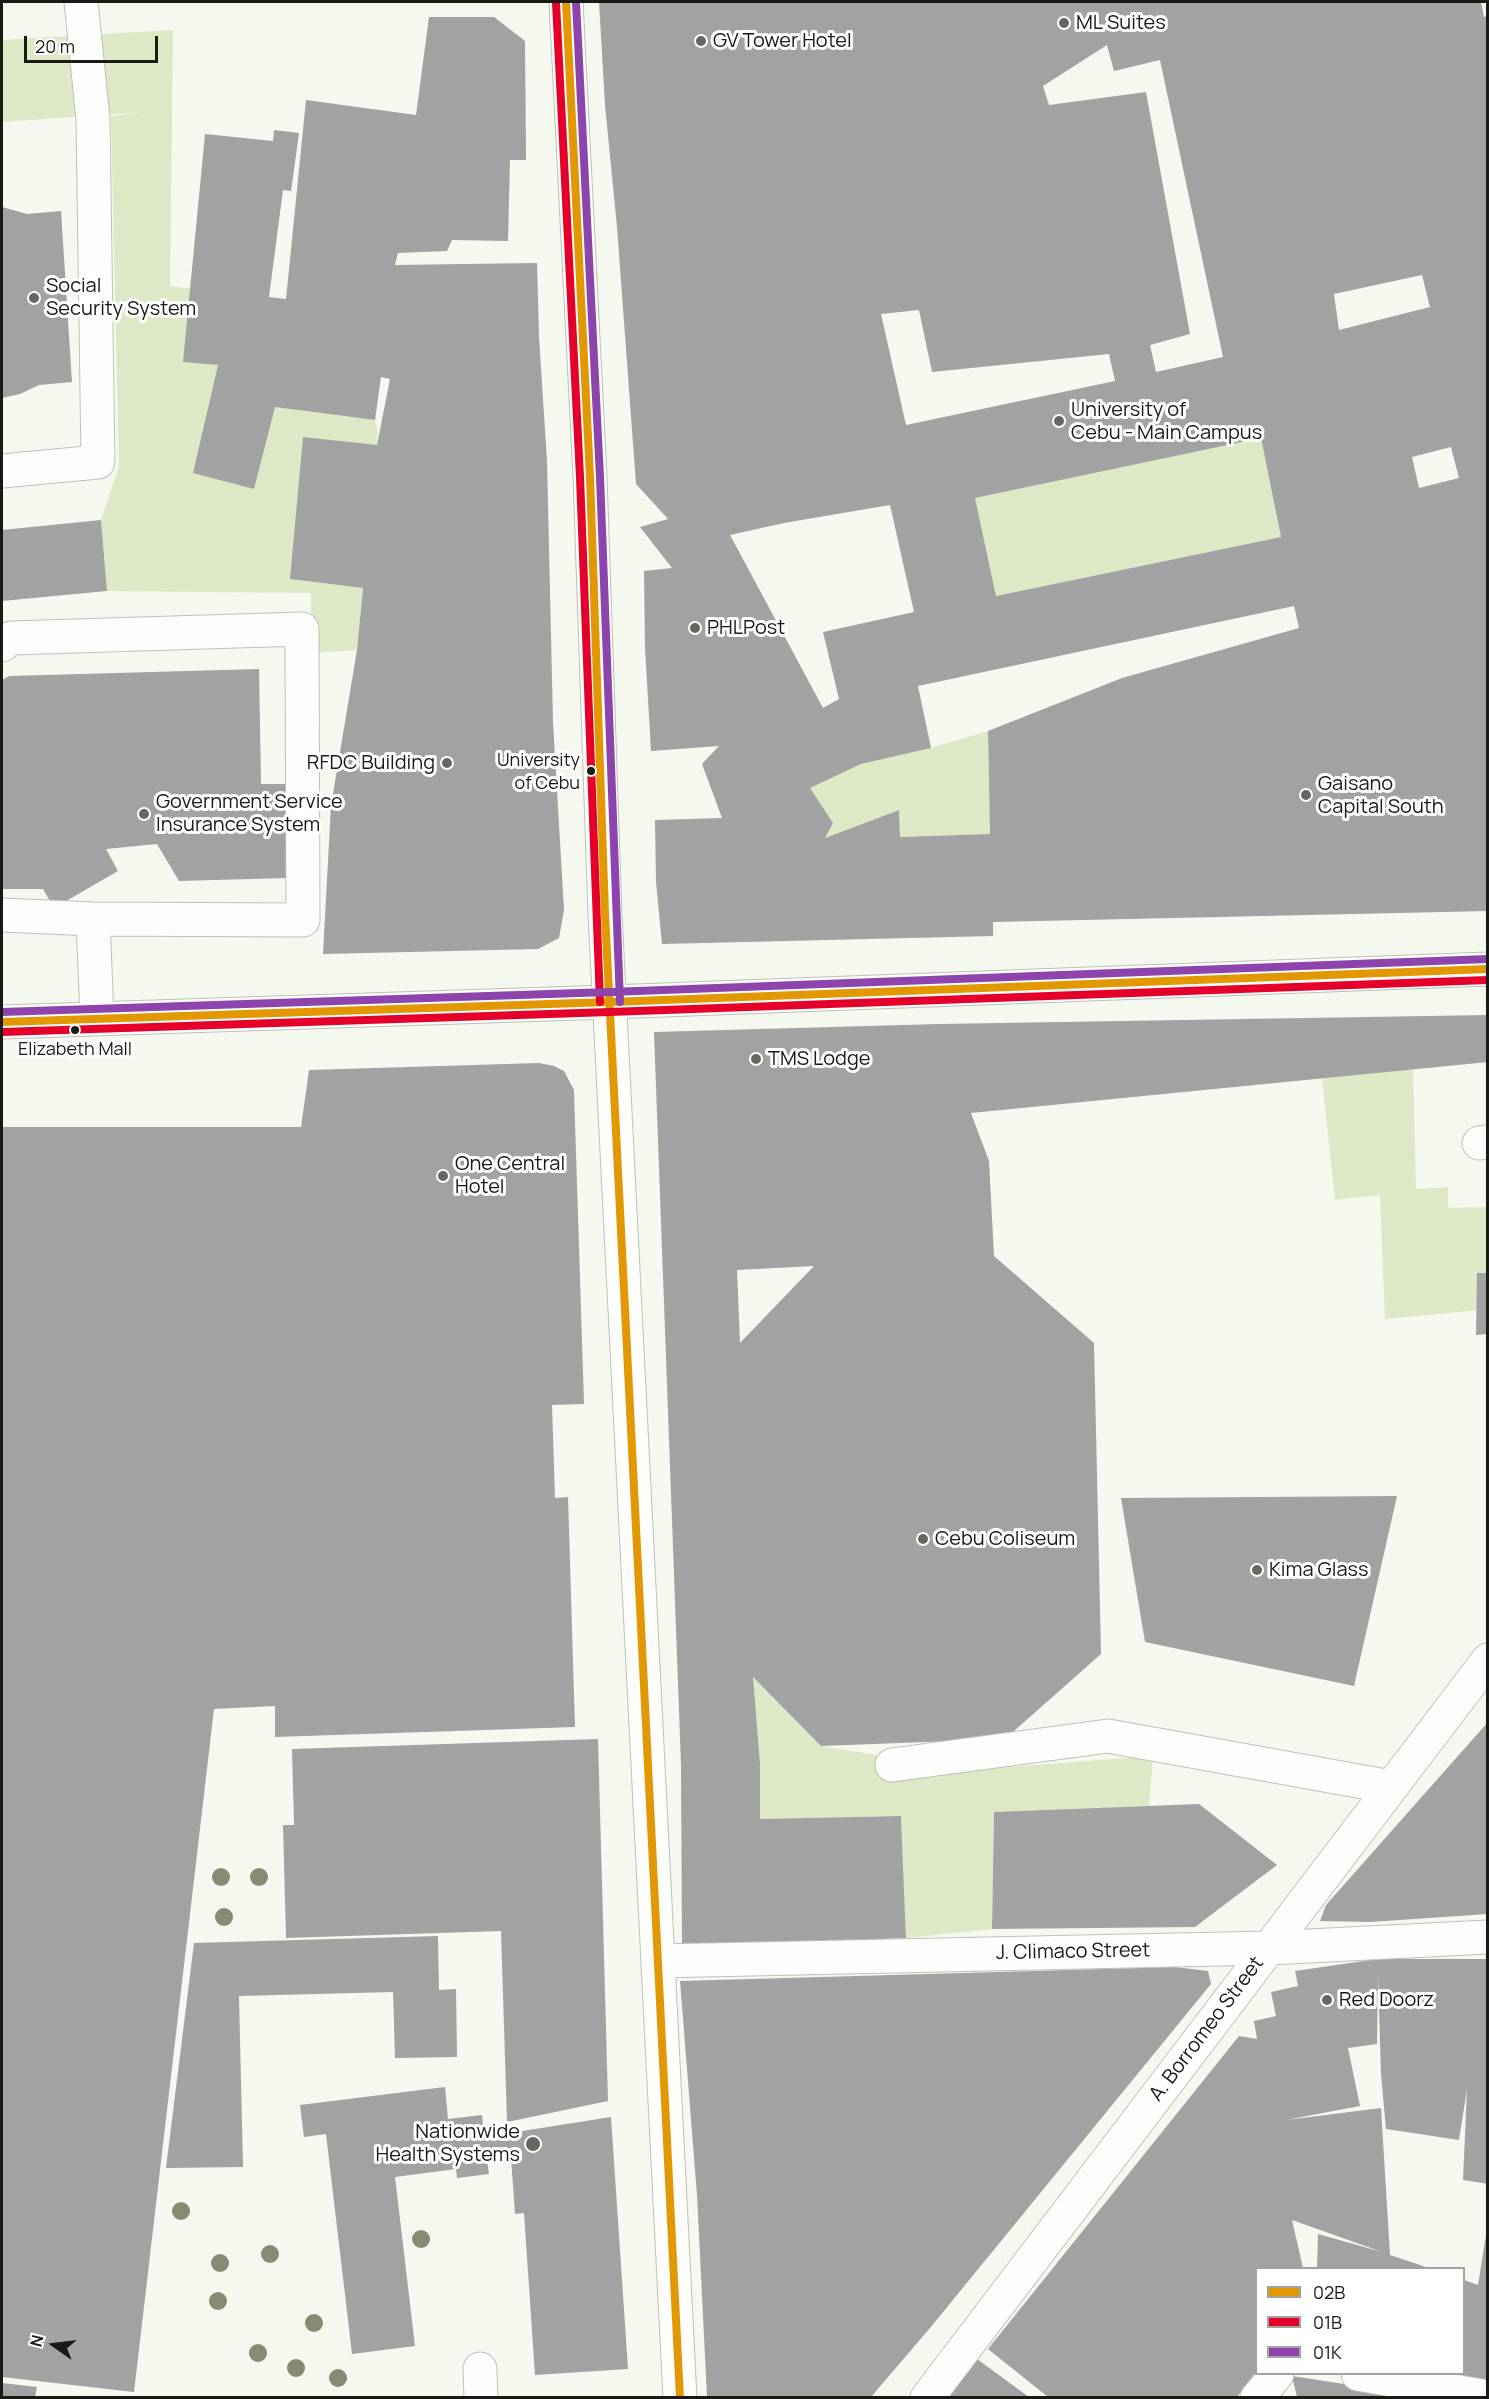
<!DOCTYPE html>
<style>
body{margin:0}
#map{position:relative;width:1489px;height:2399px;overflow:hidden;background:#f4f8ee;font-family:Manrope,sans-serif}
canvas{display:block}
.frame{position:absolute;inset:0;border:3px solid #181a14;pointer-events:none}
.legend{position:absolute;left:1255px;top:2267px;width:210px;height:108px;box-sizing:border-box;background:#fff;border:2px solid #a3a3a1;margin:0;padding:8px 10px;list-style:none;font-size:18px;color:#181a14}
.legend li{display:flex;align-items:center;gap:12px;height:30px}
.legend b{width:30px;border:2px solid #a3a3a1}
.north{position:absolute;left:24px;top:2315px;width:60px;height:60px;-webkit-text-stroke:4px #fff;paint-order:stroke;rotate:284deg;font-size:16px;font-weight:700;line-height:24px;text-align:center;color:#181a14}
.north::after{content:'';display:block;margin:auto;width:21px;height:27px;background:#181a14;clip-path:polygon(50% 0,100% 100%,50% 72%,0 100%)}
.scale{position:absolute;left:24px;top:36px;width:134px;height:27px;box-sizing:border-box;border:3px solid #181a14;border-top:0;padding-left:8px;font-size:18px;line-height:21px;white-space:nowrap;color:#181a14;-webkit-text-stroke:4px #fff;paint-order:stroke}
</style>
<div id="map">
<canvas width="1489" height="2399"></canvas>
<div class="frame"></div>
<ul class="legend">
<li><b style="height:8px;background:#e19802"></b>02B</li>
<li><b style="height:8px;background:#e4002b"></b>01B</li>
<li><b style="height:8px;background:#8e44ad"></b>01K</li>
</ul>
<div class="north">N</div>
<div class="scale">20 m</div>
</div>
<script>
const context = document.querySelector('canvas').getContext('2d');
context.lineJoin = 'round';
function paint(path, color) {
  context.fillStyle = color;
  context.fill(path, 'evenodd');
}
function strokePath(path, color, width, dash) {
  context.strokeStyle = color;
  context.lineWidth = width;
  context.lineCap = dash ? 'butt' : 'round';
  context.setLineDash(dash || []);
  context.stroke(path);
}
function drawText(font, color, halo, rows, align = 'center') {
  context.font = font + ' Manrope,sans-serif';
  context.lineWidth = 6;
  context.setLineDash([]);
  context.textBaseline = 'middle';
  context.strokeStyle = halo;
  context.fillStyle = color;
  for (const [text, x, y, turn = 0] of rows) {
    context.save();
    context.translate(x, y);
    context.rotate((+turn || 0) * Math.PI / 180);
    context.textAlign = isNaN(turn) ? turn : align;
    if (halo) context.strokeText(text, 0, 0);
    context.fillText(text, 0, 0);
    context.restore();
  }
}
const green = new Path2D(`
 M173 30 170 286 192 289 184 362 218 365 275 407 375 420 378 432 377 445 290 579 363 588 357 650 312 653 311 593 107 591 101 520 119 466 111 116 143 112 2 122V40Z
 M1261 438 1281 537 996 596 975 498Z
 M988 731 990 834 900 837 899 810 825 838 833 823 810 788 861 764 931 748Z
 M1413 1069 1416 1189 1448 1187V1208L1487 1207V1273H1478L1480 1310 1385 1319 1380 1195 1335 1200 1322 1078Z
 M753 1677 821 1746 969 1770 1153 1756 1149 1806 994 1812 992 1929 906 1938 901 1816 760 1819V1763Z`);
const building = new Path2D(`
 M599 2H1481L1484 17 1488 16V911L993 922V936L662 944 656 882 655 820 722 818 702 764 719 746 651 751 645 648 644 571 672 568 640 527 668 519 636 484 617 227 605 105ZM1107 45 1114 71 1160 60 1223 357 1156 372 1150 345 1190 334 1146 92 1049 105 1043 86ZM1422 275 1430 307 1339 330 1334 294ZM919 310 932 372 1109 354 1115 381 906 425 881 314ZM1261 438 1281 537 996 596 975 498ZM1451 447 1459 478 1419 488 1412 457ZM890 505 914 612 823 632 839 699 823 708 730 535 784 523ZM1294 606 1299 628 1122 678 988 731 990 834 900 837 899 810 825 838 833 823 810 788 861 764 931 748 918 686Z
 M429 17H494L525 41 526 160H510L508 241 452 240 447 251 398 253 395 265 537 263 539 337 547 461 553 722 564 910 559 938 538 949 323 954 331 806 357 650 363 588 290 579 303 437 377 445 390 379 381 377 375 420 275 407 254 489 193 473 218 365 183 362 205 134 273 141 274 130 299 133 291 191 283 190 269 297 286 299 306 100 416 115Z
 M2 207 27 214 61 211 72 382 39 385 20 394 2 398Z
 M101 520 107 591 2 601V530Z
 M259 669 261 784H285L287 878 179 881 157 844 106 849 118 871 54 908 43 889H2V680L9 676Z
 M1488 1015V1062L971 1113 989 1161 994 1256 1094 1343 1101 1654 1005 1739 821 1746 753 1677 760 1763V1819L901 1816 906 1938 682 1948 681 1765 654 1032 939 1024ZM814 1266 740 1343 737 1270Z
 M539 1063 554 1066 564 1071 574 1090 584 1404 552 1405 555 1498 568 1497 575 1727 275 1737V1706L214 1709 134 2392 2 2377V1127H301L309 1070Z
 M1477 1273H1488V1334L1476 1335Z
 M1397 1496 1354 1686 1145 1642 1121 1498Z
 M1488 1722V1914L1370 1922 1320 1921 1326 1905Z
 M598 1739 608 2101 507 2122 501 1931 286 1938 283 1825H294L292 1749Z
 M1199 1804 1277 1865 1195 1927 992 1929 994 1812Z
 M438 1936 439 1990 456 1989 457 2057 395 2058 393 1992 239 1996 243 2167 166 2168 194 1943Z
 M1378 1959H1488V2184L1463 2180 1467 2089 1459 2140 1386 2129 1381 2074 1378 1976 1377 2044 1348 2048 1360 2106 1286 2120 1381 2108 1390 2255 1429 2268H1317L1318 2234 1382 2252 1292 2220 1303 2268H1256V2373L1237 2397H1048L988 2349 1239 2036 1257 2039 1254 2021 1276 2016 1271 1992 1298 1986 1295 1971Z
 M1175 1967 1208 1971 1211 1984 930 2328 871 2397H707L697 2195 680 1981Z
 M445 2087 448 2119 482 2115 484 2137 611 2117 628 2369 535 2375 524 2213 515 2214 511 2158 487 2160 489 2174 457 2178 456 2169 395 2177 415 2346 352 2354 326 2134 304 2137 300 2105Z
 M1486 2235 1488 2392 1394 2374 1464 2373V2280L1478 2285Z
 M977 2359 1029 2397H947Z
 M1292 2376 1422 2396V2397H1297Z
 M2 2383 37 2387 35 2397H2Z`);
const minor = new Path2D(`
 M566 2 590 477 605 914 680 2398
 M2 471 98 462 93 119 81 2
 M2 645 11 638 302 629 303 920 93 919 2 915
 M93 919 97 1018
 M2 1022 610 1002 1488 969
 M1479 1143 1488 1142
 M892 1765 1108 1736 1391 1787
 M658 1961 1269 1948 1488 1937
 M480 2369 481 2398
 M1358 2374 1488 2397
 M927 2398 1488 1660
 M1257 2398 1277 2374`);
const bus1 = new Path2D(`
 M566 2 590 477 605 914 680 2398
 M2 1022 610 1002 1488 969`);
const bus2 = new Path2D(`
 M556 3 580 477 600 1002
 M2 1032 610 1012 1488 980`);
const bus3 = new Path2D(`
 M576 2 600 477 620 1002
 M2 1012 610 992 1488 959`);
const trees = [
 [221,1877],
 [259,1877],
 [224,1917],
 [181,2211],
 [421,2239],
 [270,2254],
 [220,2263],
 [218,2301],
 [314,2323],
 [258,2353],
 [296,2368],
 [338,2378]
];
const markers = [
 [1064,23,6,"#656860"],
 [701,41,6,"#656860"],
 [34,298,6,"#656860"],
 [1059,421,6,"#656860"],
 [695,628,6,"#656860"],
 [447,763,6,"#656860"],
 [591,771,5,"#181a14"],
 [1306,795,6,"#656860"],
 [144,814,6,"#656860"],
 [75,1030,5,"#181a14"],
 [756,1059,6,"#656860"],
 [443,1176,6,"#656860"],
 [923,1539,6,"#656860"],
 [1257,1570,6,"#656860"],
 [1327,2000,6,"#656860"],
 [533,2144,8,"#656860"]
];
const busNames = [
 ["University",580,761],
 ["of Cebu",580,784],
 ["Elizabeth Mall",75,1050,"center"]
];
const poiNames = [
 ["ML Suites",1076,23],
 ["GV Tower Hotel",713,41],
 ["Social",46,286],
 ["Security System",46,309],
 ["University of",1071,410],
 ["Cebu - Main Campus",1071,433],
 ["PHLPost",707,628],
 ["RFDC Building",435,763,"right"],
 ["Gaisano",1318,784],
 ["Capital South",1318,807],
 ["Government Service",156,802],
 ["Insurance System",156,825],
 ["TMS Lodge",768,1059],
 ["One Central",455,1164],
 ["Hotel",455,1187],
 ["Cebu Coliseum",935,1539],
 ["Kima Glass",1269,1570],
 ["Red Doorz",1339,2000],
 ["Nationwide",520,2132,"right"],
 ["Health Systems",520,2155,"right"]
];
const streetNames = [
 ["J. Climaco Street",1073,1952,-1],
 ["A. Borromeo Street",1207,2029,-53]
];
paint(green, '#dce8c6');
paint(building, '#a0a3a1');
strokePath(minor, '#bec1ba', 35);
strokePath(minor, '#fdfefc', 33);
strokePath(bus1, '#e19802', 8);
strokePath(bus2, '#e4002b', 8);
strokePath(bus3, '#8e44ad', 8);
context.fillStyle = '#848c74';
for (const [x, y] of trees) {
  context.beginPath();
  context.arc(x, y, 9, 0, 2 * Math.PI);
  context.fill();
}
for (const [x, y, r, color] of markers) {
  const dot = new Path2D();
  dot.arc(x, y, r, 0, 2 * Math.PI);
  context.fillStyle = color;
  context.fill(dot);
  strokePath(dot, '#fff', 2);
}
drawText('18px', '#181a14', '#fff', busNames, 'right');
drawText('20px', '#181a14', '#fff', poiNames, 'left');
drawText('20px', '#181a14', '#fff', streetNames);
</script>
